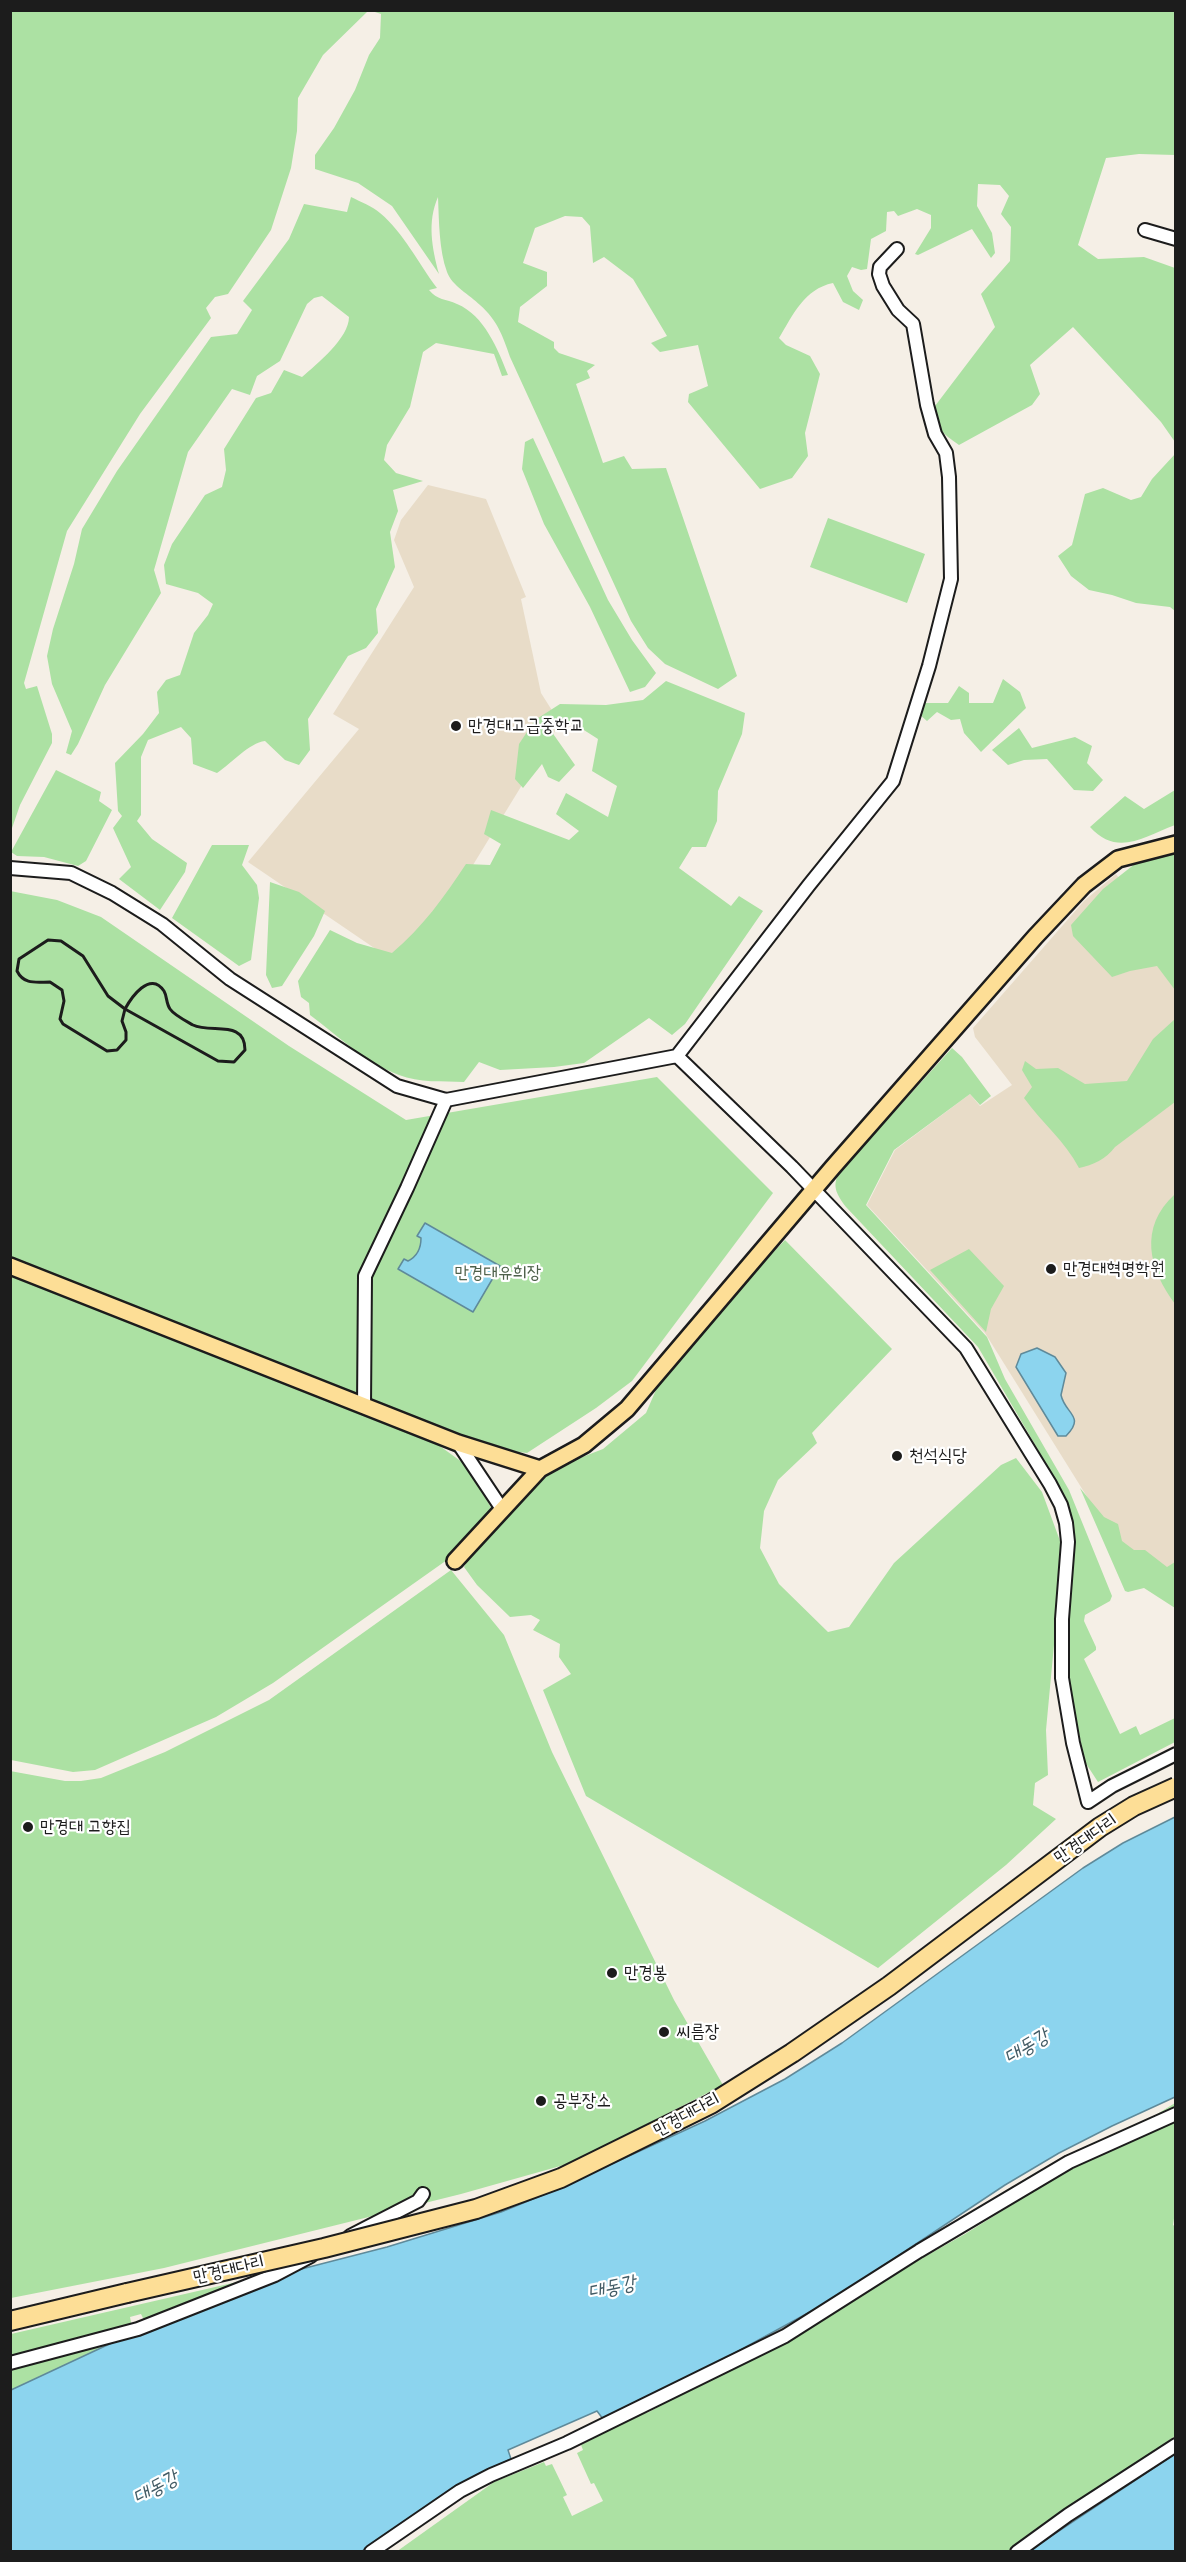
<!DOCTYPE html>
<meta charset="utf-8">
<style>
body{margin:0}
#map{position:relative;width:1186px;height:2562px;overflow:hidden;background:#f5efe6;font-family:"Patrick Hand",sans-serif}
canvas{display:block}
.frame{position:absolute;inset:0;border:12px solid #1c1c1c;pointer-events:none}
</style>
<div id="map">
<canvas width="1186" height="2562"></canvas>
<div class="frame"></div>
</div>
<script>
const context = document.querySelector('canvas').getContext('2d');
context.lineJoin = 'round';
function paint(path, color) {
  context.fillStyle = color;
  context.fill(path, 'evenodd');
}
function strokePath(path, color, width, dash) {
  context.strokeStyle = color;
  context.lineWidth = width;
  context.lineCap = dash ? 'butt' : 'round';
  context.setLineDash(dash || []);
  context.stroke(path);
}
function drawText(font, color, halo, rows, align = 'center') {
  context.font = font + ' "Patrick Hand","Poor Story",sans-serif';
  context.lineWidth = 4.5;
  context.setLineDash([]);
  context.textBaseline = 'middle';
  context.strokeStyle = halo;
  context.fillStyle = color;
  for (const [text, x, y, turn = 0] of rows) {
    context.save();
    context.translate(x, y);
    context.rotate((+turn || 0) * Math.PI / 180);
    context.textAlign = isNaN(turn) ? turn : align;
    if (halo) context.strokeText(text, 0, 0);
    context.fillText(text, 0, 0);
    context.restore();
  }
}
const built = new Path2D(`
 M428 485 486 499 526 597 521 599 541 693 560 723 408 971 248 862 359 729 333 714 414 587 394 540 401 520Z
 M1116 874 1175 956V1606L1114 1540 985 1333 867 1205 895 1150 970 1094 980 1106 1012 1085 975 1037 973 1028 1084 901Z`);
const green = new Path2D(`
 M11 11H368L323 55 298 98 297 131 291 168 271 230 228 294 215 297 206 308 211 318 140 414 67 531 24 683 26 689 37 686 52 734V743L20 805 11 831Z
 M372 11H1175V155L1139 154 1106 158 1078 245 1098 259 1144 257 1175 268V442L1161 422 1073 327 1030 365 1040 394 1032 405 959 445C942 433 935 428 935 406L995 327 981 294 1010 261 1011 227 1001 214 1009 196 1000 185 978 184 977 206 992 233 995 253 991 258 972 229 918 255 915 254 931 228V215L917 209 898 216 894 211 887 212 886 231 871 239 867 269 861 270 852 267 847 276 853 291 863 300 859 310 843 302 833 283C804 289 793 315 779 338L786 345 810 356 820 374 805 433 808 456 792 478 760 489 688 402 689 394 708 386 698 345 660 352 651 343 667 336 633 279 604 257 593 263 590 226 582 217 565 216 535 228 523 263 547 272V286L520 307 518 322 554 342V348L559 353 595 365 587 371 590 378 576 384 603 463 624 456 632 469 666 468 737 676 718 689 665 664 648 648 631 621 510 357C503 336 497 320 480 305 470 295 452 286 447 272 439 250 439 221 438 197 427 222 432 248 439 274L392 206 358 183 315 169V155L334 128 355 90 369 55 380 38 381 14Z
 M351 197C361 202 372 206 380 213 404 233 418 263 437 288L429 290C437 300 446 299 457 304 484 315 498 349 508 375L502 376 494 354 436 343 423 352 410 407 387 445 384 460 396 473 423 481 393 490 398 511 390 532 395 567 376 609 378 633 366 648 348 656 308 719 310 750 299 765 285 760 265 741C249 743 232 763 217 773L193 764 191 738 181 727 148 740 141 757V815L137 821 152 839 187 863 185 872 160 910 119 879 131 867 113 828 122 816 118 811 115 763 143 734 159 713 157 692 166 680 180 675 194 633 208 615 213 604 198 593 166 584 164 565 172 544 205 495 222 487 226 470 224 449 256 398 271 393 284 370 302 377C317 364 349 338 349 317L322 296 314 298 307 304 280 361 257 376 250 395 232 389 188 452 154 570 161 593 105 685 78 744 71 755 66 753 72 731 52 684 47 656 53 629 74 564 82 529 117 471 211 337 237 334 252 310 243 301 289 239 304 204 347 212Z
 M533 438 608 600 632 640 656 673 645 687 630 692 590 607 544 524 522 469 525 442Z
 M1175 454V611L1170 607 1136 603 1112 595 1089 590 1071 576 1058 556 1072 545 1085 494 1103 488 1131 500 1141 497 1152 479Z
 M828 518 925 554 907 603 810 567Z
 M1003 679 1020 692 1026 708 981 752 964 733 960 719 951 720 937 712 927 721 919 714 924 703H948L959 686 969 693V703H993Z
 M666 681 745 713 742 734 718 791 717 821 706 847H692L679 868 731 906 739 896 763 911 685 1024 672 1035 649 1018 584 1063 554 1067 500 1070 479 1062 464 1082C443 1081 419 1083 399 1075 366 1063 338 1036 310 1015L309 1003 301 997 298 981 330 930 357 943 392 953C423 927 444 897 466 864L490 865 501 844 484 834 491 810 569 840 579 831 556 814 566 793 608 817 617 786 592 771 598 739 576 725 553 721 549 728 575 765 559 782 548 777 542 764 523 788 515 779 519 744 535 720 560 704 606 705 643 700Z
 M1019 728 1032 748 1075 737 1092 746 1087 763 1103 780 1093 791 1074 790 1047 759 1024 760 1008 765 992 750Z
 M56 770 101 792 99 801 112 810 86 861 78 866 44 857 17 856 11 852Z
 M1175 790V825C1144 837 1117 857 1090 827L1125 796 1144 809Z
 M212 845H249L242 865 257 885 259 898 251 960 239 966 172 918Z
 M1175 850V990L1157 966 1130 971 1112 977 1073 936 1071 925 1103 889 1136 863Z
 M270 882 299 892 325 911 314 936 282 986 272 988 266 975Z
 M10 891 57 900 101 917 289 1046 406 1120 657 1077 773 1193 632 1381 596 1408 527 1453 487 1448 11 1259Z
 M1175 1019V1102L1115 1147C1106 1159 1093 1165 1079 1168 1065 1141 1042 1123 1024 1098L1032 1087 1022 1070 1025 1061 1036 1069 1058 1068 1085 1084 1127 1081 1153 1039Z
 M952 1048 962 1057 991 1096 980 1105 970 1094 894 1150 866 1205 987 1337 1005 1379 1069 1490 1112 1596 1110 1601 1085 1615 1084 1621 1096 1647V1650L1084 1659 1120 1734 1136 1726 1140 1735 1175 1718V1742L1098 1782 1085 1762 1066 1673 1073 1542 1072 1523 1065 1496 978 1347 846 1207C838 1196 831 1187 839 1173Z
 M1175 1194V1304C1149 1269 1138 1228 1175 1194Z
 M785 1240 892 1349 812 1433 817 1443 778 1480 764 1511 760 1548 779 1584 828 1632 849 1627 894 1563 1001 1465 1016 1458 1042 1492 1063 1549 1046 1730 1048 1775 1035 1783 1033 1805 1056 1819 1006 1865 878 1968 586 1796 543 1690 571 1674 559 1657 560 1644 533 1630 540 1620 531 1615 510 1617 477 1585 464 1567 469 1557 554 1468 603 1449 646 1413 662 1376 713 1315Z
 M969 1249 1004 1286 991 1309 986 1332 930 1270Z
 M10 1273 57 1290 437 1444 466 1465 493 1511 454 1555 273 1683 216 1717 95 1770 73 1772 11 1760Z
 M1080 1488 1104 1517 1118 1524 1122 1541 1134 1550H1145L1167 1567 1175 1562V1608L1144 1588 1128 1592 1125 1591Z
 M451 1570 504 1635 552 1752 674 2000 723 2085 571 2163 461 2194 164 2268 11 2298 10 1771 65 1781H81L101 1778 165 1752 269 1700Z
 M1175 2103 1176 2205 1173 2225 1176 2227 1175 2436 1012 2551 396 2552 494 2482 544 2462 546 2466 552 2464 567 2495 563 2497 572 2516 603 2501 594 2483 591 2484 577 2453 583 2450 581 2445 636 2416 649 2412 965 2234Z
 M250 2279 145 2322 141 2314 130 2317 132 2327 11 2359V2334Z
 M118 2340 11 2390V2367Z`);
const water = new Path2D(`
 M425 1223 500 1266 473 1312 398 1269 404 1259 408 1261C418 1256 421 1248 421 1238L417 1236Z
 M1037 1348 1055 1357 1066 1373 1061 1395C1065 1414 1086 1416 1066 1436H1058L1016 1367 1021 1354Z
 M1175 1817V2097L1112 2126 1059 2153 1005 2185 830 2301 678 2384 603 2419 597 2411 508 2450 511 2459 476 2475 362 2551 11 2552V2390L118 2340 282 2274 387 2247 501 2212 555 2190 705 2121 785 2079 842 2043 1083 1868 1123 1843Z
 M1175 2454V2551H1029Z`);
const minor = new Path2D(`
 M1145 230 1176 239
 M10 868 71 873 112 893 162 924 230 979 397 1086 446 1100 677 1056 809 885 893 781 929 666 951 579 949 477 946 453 935 434 927 405 913 324 898 310 883 286 879 274 880 267 897 249
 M677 1056 792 1167 966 1348 1050 1484 1061 1505 1066 1523 1068 1542 1062 1619V1678L1073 1743 1088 1802 1112 1786 1176 1754
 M364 1406 365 1276 407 1188 446 1100
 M458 1443 502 1509
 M350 2236 418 2201 423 2194
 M10 2363 138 2329 275 2275 311 2256
 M371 2552 460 2491 491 2475 567 2443 785 2336 919 2251 1069 2162 1176 2114
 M1017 2552 1068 2515 1176 2445`);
const major = new Path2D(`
 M10 1266 458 1443 540 1469
 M455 1561 540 1469 584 1445 627 1409 833 1167 1035 937 1084 885 1118 859 1176 844`);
const highway = new Path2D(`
 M10 2321 127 2293`);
const rail = new Path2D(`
 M125 1009 108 996 83 956 61 941 48 940 19 959 17 971C24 985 36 982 50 982L62 990 64 1001 60 1019 63 1024 107 1051 117 1050 126 1040V1032L122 1021 125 1009C131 998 150 970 164 991 167 996 166 1003 170 1009 174 1015 186 1021 193 1025 211 1034 245 1019 245 1050L234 1062 218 1061 125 1009`);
const highwayBridge = new Path2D(`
 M127 2293 324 2248 476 2209 561 2178 711 2104 792 2053 889 1986 1100 1827 1134 1806 1176 1787`);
const markers = [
 [456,726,6,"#1c1c1c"],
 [1051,1269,6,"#1c1c1c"],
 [897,1456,6,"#1c1c1c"],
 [28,1827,6,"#1c1c1c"],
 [612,1973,6,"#1c1c1c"],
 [664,2032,6,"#1c1c1c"],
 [541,2101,6,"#1c1c1c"]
];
const poiNames = [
 ["만경대고급중학교",468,726],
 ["만경대혁명학원",1063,1269],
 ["천석식당",909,1456],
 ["만경대 고향집",40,1827],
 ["만경봉",624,1973],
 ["씨름장",676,2032],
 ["공부장소",553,2101]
];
const parkNames = [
 ["만경대유희장",498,1273]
];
const streetNames = [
 ["만경대다리",1086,1839,-35],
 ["만경대다리",687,2115,-28],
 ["만경대다리",229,2270,-13]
];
const waterNames = [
 ["대동강",1027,2047,-31],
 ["대동강",612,2288,-12],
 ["대동강",156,2488,-28]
];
paint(built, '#e8dcc8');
paint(green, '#ace1a3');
paint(water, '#8cd4ee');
strokePath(water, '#5f8a9a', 1.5);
strokePath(minor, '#1c1c1c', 16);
strokePath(major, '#1c1c1c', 20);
strokePath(highway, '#1c1c1c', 22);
strokePath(minor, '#fff', 12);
strokePath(major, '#fdde96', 15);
strokePath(highway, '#fdde96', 18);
strokePath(rail, '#1c1c1c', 3);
strokePath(highwayBridge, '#1c1c1c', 22, []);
strokePath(highwayBridge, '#fdde96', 18);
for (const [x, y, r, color] of markers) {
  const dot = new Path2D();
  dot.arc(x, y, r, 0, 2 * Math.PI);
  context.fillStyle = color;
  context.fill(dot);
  strokePath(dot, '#fff', 2);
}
drawText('18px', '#1c1c1c', '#fff', poiNames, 'left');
drawText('18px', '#4e614b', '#fff', parkNames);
drawText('18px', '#1c1c1c', '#fff', streetNames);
drawText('italic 20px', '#435c66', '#fff', waterNames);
</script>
